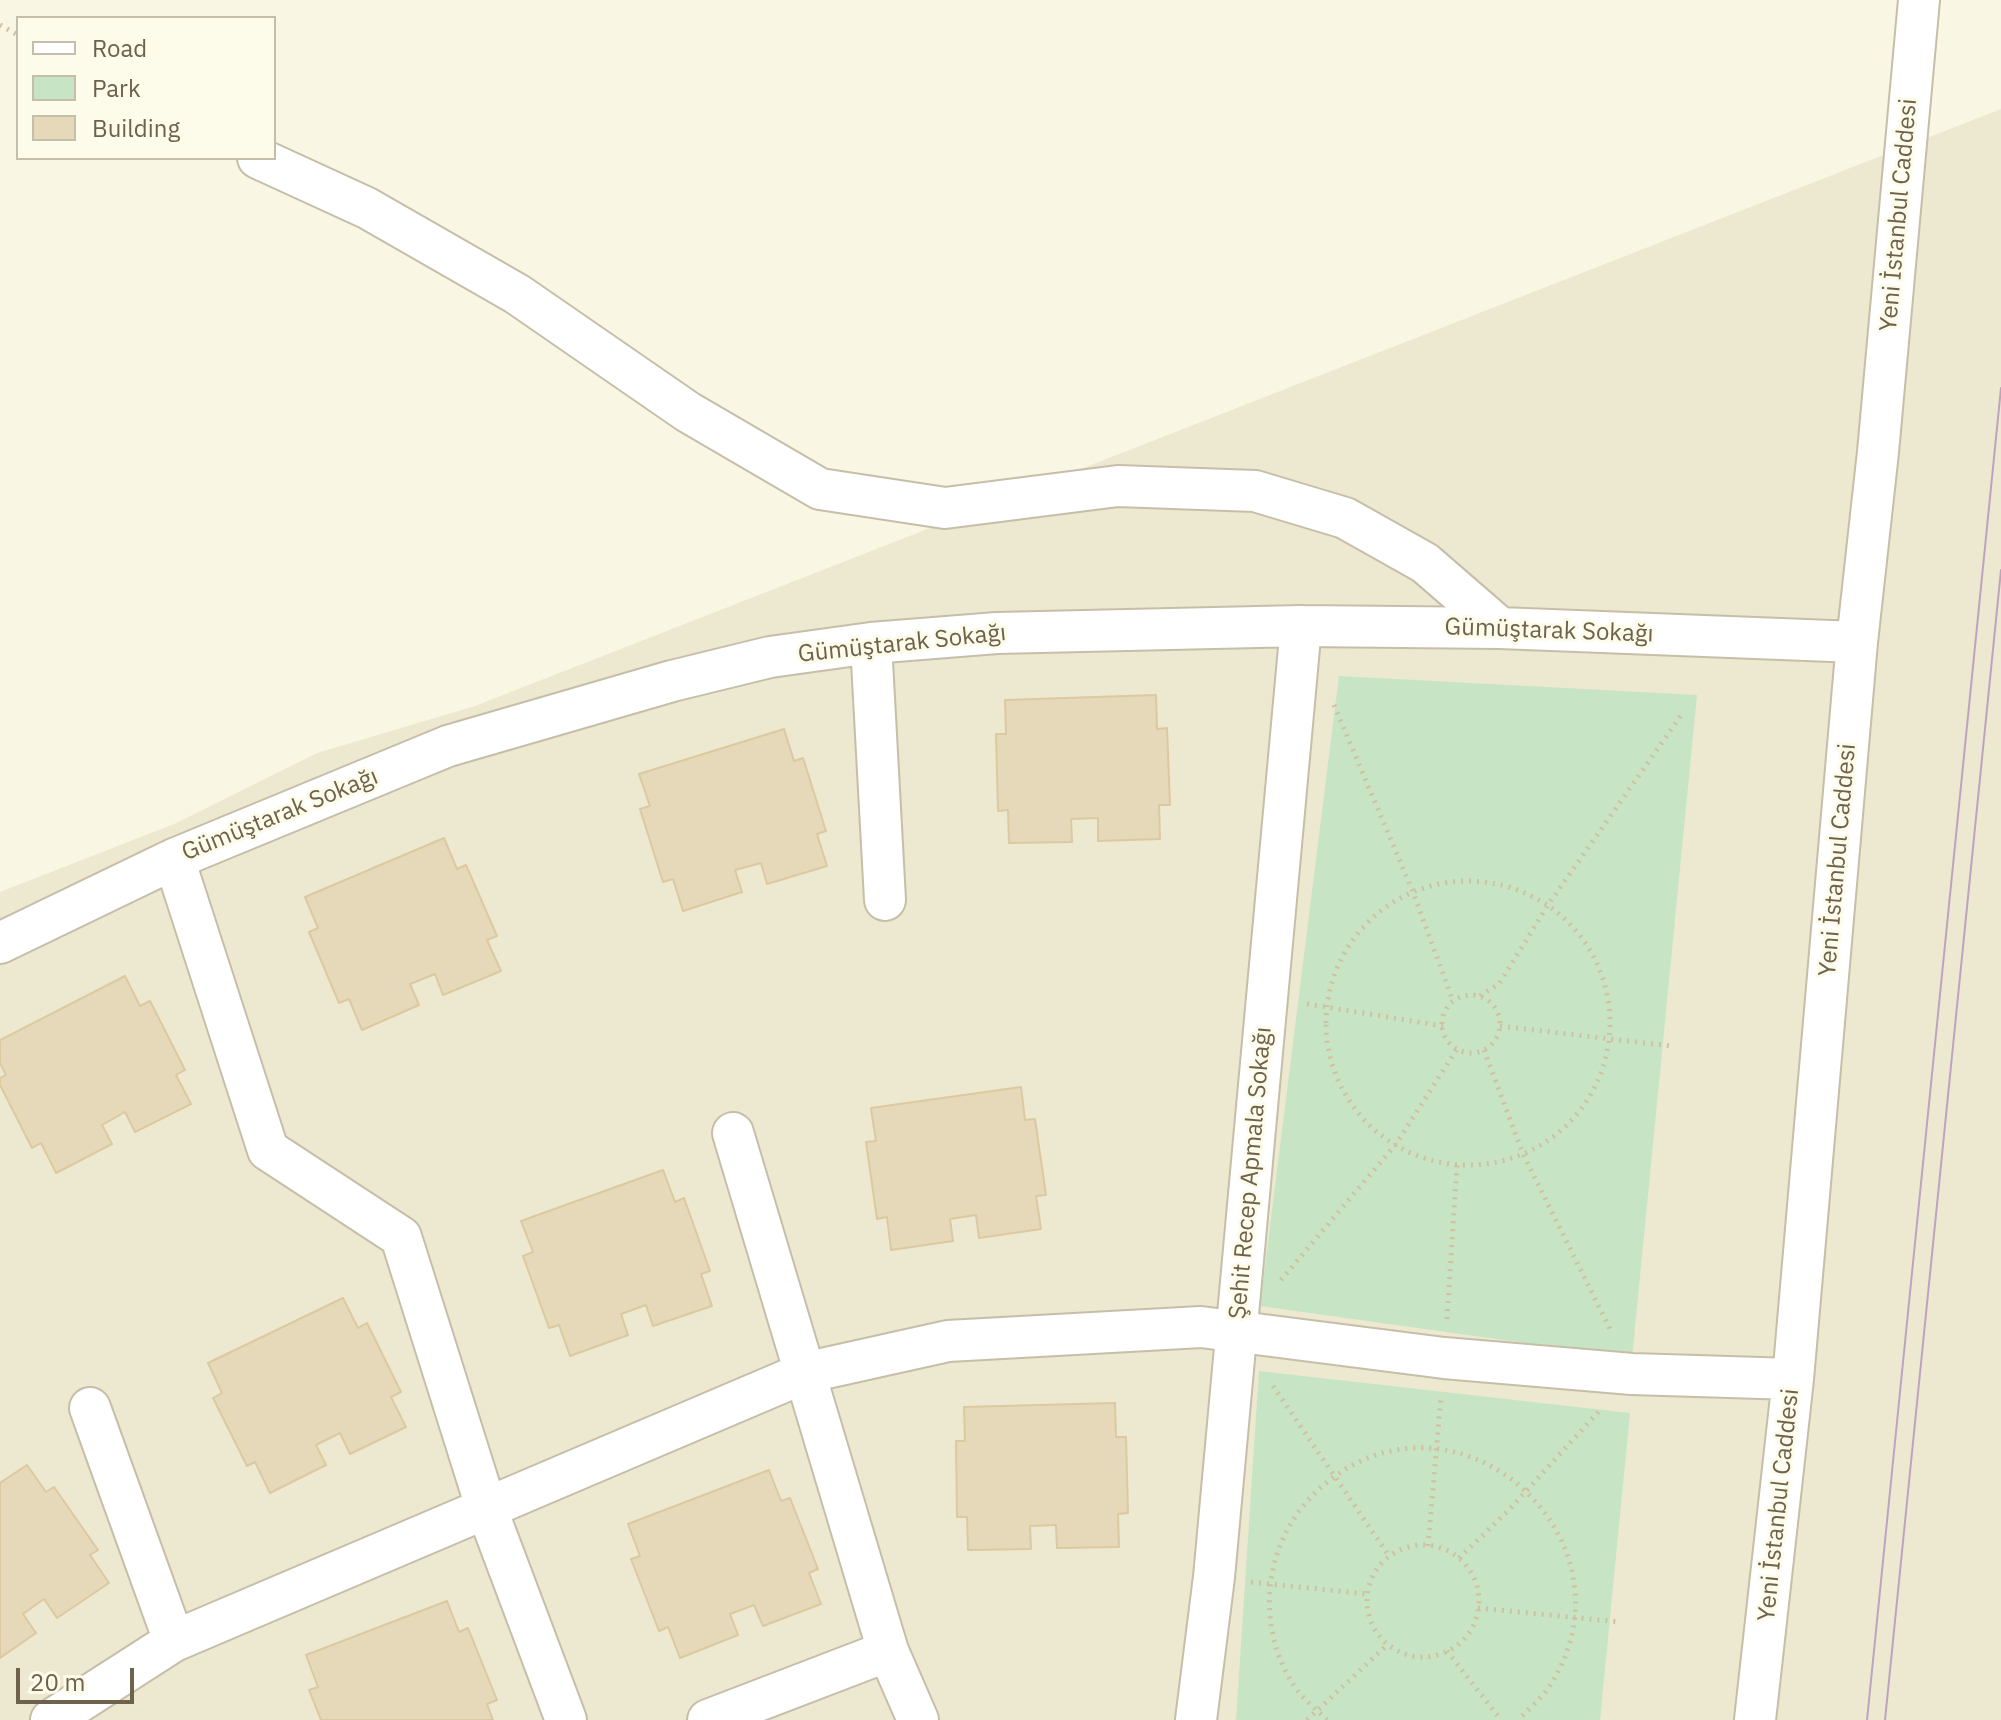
<!DOCTYPE html>
<meta charset="utf-8">
<style>
body{margin:0}
#map{position:relative;width:2001px;height:1720px;overflow:hidden;background:#f9f7e3;font-family:"IBM Plex Sans",sans-serif}
canvas{display:block}
.legend{position:absolute;left:16px;top:16px;width:260px;height:144px;box-sizing:border-box;background:#fdfbe9;border:2px solid #c4beaa;margin:0;padding:10px 14px;list-style:none;font-size:24px;color:#6e624c}
.legend li{display:flex;align-items:center;gap:16px;height:40px}
.legend b{width:40px;border:2px solid #c4beaa}
.scale{position:absolute;left:16px;top:1668px;width:118px;height:36px;box-sizing:border-box;border:4px solid #6e624c;border-top:0;padding-left:10px;font-size:24px;line-height:28px;white-space:nowrap;color:#6e624c;-webkit-text-stroke:6px #fdfbe9;paint-order:stroke}
</style>
<div id="map">
<canvas width="2001" height="1720"></canvas>
<ul class="legend">
<li><b style="height:10px;background:#fff"></b>Road</li>
<li><b style="height:22px;background:#c7e5c4"></b>Park</li>
<li><b style="height:22px;background:#e6d9b9"></b>Building</li>
</ul>
<div class="scale">20 m</div>
</div>
<script>
const context = document.querySelector('canvas').getContext('2d');
context.lineJoin = 'round';
function paint(path, color) {
  context.fillStyle = color;
  context.fill(path, 'evenodd');
}
function strokePath(path, color, width, dash) {
  context.strokeStyle = color;
  context.lineWidth = width;
  context.lineCap = dash ? 'butt' : 'round';
  context.setLineDash(dash || []);
  context.stroke(path);
}
function drawText(font, color, halo, rows, align = 'center') {
  context.font = font + ' "IBM Plex Sans",sans-serif';
  context.lineWidth = 6;
  context.setLineDash([]);
  context.textBaseline = 'middle';
  context.strokeStyle = halo;
  context.fillStyle = color;
  for (const [text, x, y, turn = 0] of rows) {
    context.save();
    context.translate(x, y);
    context.rotate((+turn || 0) * Math.PI / 180);
    context.textAlign = isNaN(turn) ? turn : align;
    if (halo) context.strokeText(text, 0, 0);
    context.fillText(text, 0, 0);
    context.restore();
  }
}
const residential = new Path2D(`
 M2001 109V1720H0V892L174 824 317 753 475 706Z`);
const green = new Path2D(`
 M1339 676 1697 695 1632 1358 1260 1306Z
 M1259 1371 1630 1413 1600 1720H1236Z`);
const building = new Path2D(`
 M1156 695 1157 729 1167 728 1170 805H1159L1160 839 1098 841V818L1071 819 1072 842 1009 843 1008 810 998 811 996 734H1006L1005 700Z
 M784 729 794 761 803 758 826 831 817 834 827 866 767 884 761 863 735 870 742 892 683 911 673 879 663 882 640 809 650 806 639 774Z
 M444 838 457 869 466 865 497 936 487 940 501 971 443 995 435 974 410 984 419 1005 362 1030 349 999 339 1003 309 932 318 928 305 897Z
 M125 976 140 1006 150 1001 185 1070 176 1075 191 1104 135 1132 125 1112 102 1125 112 1144 56 1173 41 1143 32 1148 0 1085V1078L6 1075 0 1063V1040Z
 M1021 1087 1025 1120 1035 1119 1046 1195 1036 1196 1041 1229 979 1238 976 1215 950 1219 953 1241 891 1250 887 1217 877 1219 866 1142 876 1141 871 1108Z
 M663 1170 675 1202 684 1198 710 1271 701 1274 712 1306 653 1326 646 1305 621 1314 628 1335 570 1356 559 1325 549 1328 523 1256 533 1252 521 1221Z
 M343 1298 358 1328 367 1323 401 1392 391 1397 406 1427 350 1454 340 1433 316 1445 326 1465 270 1493 255 1462 247 1466 213 1398 222 1393 208 1363Z
 M1115 1403 1116 1437H1126L1128 1513 1118 1514 1119 1547 1057 1548 1056 1525 1030 1526 1031 1549 968 1550 967 1517H957L956 1441H965L964 1407Z
 M27 1465 46 1492 54 1487 98 1550 90 1555 109 1583 57 1618 44 1599 23 1614 36 1633 0 1658V1483Z
 M769 1470 781 1501 790 1498 818 1569 809 1573 821 1604 763 1626 754 1605 730 1614 738 1635 680 1658 668 1627 659 1631 631 1559 640 1556 628 1524Z
 M447 1601 459 1632 468 1628 497 1700 487 1704 493 1720H321L309 1690 318 1687 306 1655Z`);
const path = new Path2D(`
 M0 25 18 35
 M1334 705 1413 892 1453 1001
 M1326 1023a142 142 0 1 1 284 0a142 142 0 1 1-284 0Z
 M1442 1024a29 29 0 1 1 58 0a29 29 0 1 1-58 0Z
 M1480 996 1499 984 1548 905 1682 714
 M1307 1004 1443 1026
 M1500 1026 1671 1046
 M1484 1050 1523 1154 1612 1333
 M1281 1280 1396 1144 1457 1049
 M1447 1319 1457 1165
 M1273 1386 1389 1556
 M1367 1601a56 56 0 1 1 112 0a56 56 0 1 1-112 0Z
 M1428 1546 1441 1397
 M1459 1558 1509 1510 1600 1410
 M1251 1582 1367 1594
 M1478 1608 1620 1622
 M1447 1651 1501 1720
 M1307 1720 1387 1645
 M1327 1720C1318 1711 1305 1701 1297 1690 1272 1656 1264 1609 1273 1569 1282 1531 1300 1503 1331 1479 1464 1378 1641 1542 1551 1684 1543 1697 1529 1709 1518 1720`);
const minor = new Path2D(`
 M258 158 367 208 517 294 688 412 820 489 945 508 1118 486 1255 491 1345 518 1425 563 1500 628
 M871 643 885 900
 M174 859 268 1150 401 1237 487 1510 566 1720
 M0 943 174 859 448 746 672 681 770 657 871 643 997 633 1301 626 1500 628 1857 642
 M733 1133 888 1651 918 1720
 M90 1408 174 1641
 M51 1720 174 1641 804 1373 948 1341 1201 1327 1444 1358 1632 1374 1793 1379
 M708 1720 888 1651
 M1196 1720 1214 1577 1301 626
 M1755 1720 1793 1379 1857 642 1878 452 1919 0`);
const tram = new Path2D(`
 M1867 1720 2001 388
 M1885 1720 2001 570`);
const streetNames = [
 ["Yeni İstanbul Caddesi",1899,215,-85],
 ["Gümüştarak Sokağı",1549,631,2],
 ["Gümüştarak Sokağı",902,644,-6],
 ["Gümüştarak Sokağı",280,815,-22],
 ["Yeni İstanbul Caddesi",1838,860,-85],
 ["Şehit Recep Apmala Sokağı",1251,1173,-85],
 ["Yeni İstanbul Caddesi",1779,1505,-84]
];
paint(residential, '#ede8d0');
paint(green, '#c7e5c4');
paint(building, '#e6d9b9');
strokePath(building, '#dcc9a0', 2);
strokePath(minor, '#c6bea9', 44);
strokePath(path, '#d0c1a2', 5, [2, 6]);
strokePath(minor, '#fff', 40);
strokePath(tram, '#bca4c1', 2);
drawText('24px', '#6e624c', '#fdfbe9', streetNames);
</script>
